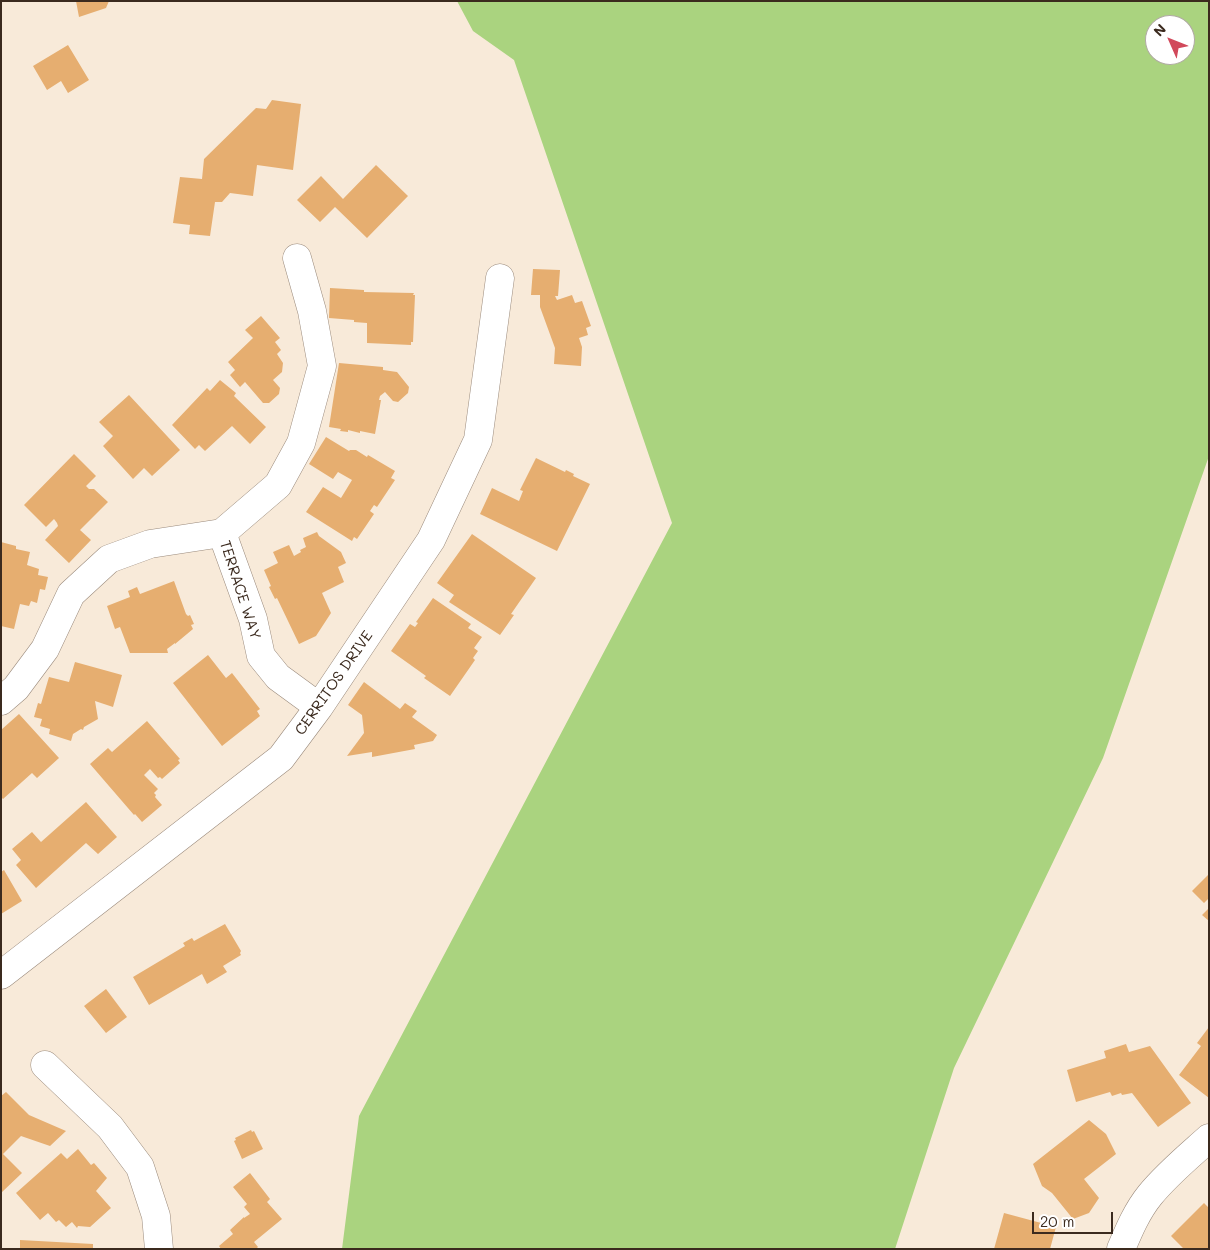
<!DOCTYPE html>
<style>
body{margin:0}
#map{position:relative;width:1210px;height:1250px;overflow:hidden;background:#f8ead9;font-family:Mali,sans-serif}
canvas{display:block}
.frame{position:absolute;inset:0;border:2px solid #3b2a1e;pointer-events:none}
.north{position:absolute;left:1145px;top:15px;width:50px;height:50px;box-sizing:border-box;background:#fff;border:1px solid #b1aaa5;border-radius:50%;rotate:314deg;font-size:14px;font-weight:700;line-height:20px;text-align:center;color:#3b2a1e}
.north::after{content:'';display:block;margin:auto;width:18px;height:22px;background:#d1495b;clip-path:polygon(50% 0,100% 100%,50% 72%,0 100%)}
.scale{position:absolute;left:1032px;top:1212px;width:81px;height:22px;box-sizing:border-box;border:2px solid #3b2a1e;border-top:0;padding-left:6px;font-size:15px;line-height:18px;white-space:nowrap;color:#3b2a1e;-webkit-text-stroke:4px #fff;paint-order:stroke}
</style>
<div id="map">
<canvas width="1210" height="1250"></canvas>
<div class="frame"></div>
<div class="north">N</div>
<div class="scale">20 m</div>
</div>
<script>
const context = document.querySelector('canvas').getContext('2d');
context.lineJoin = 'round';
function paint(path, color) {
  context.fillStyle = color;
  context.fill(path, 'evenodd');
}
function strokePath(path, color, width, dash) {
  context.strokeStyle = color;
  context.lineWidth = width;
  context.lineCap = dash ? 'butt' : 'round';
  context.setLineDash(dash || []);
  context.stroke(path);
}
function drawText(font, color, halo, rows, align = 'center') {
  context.font = font + ' Mali,sans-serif';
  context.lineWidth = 5;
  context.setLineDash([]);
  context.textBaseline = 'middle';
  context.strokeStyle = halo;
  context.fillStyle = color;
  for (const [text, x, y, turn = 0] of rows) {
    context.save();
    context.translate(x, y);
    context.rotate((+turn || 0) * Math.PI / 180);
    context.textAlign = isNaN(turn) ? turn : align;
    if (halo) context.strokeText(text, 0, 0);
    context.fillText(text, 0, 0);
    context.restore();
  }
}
const green = new Path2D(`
 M457 1H1209V456L1103 758 954 1068 895 1249H342L359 1116 672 523 514 60 473 31ZM1155 25H1185V55H1155Z`);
const building = new Path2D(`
 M76 1H109L106 8 79 17Z
 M68 45 89 80 68 93 61 81 47 90 33 66Z
 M272 100 301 104 293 170 257 165 253 196 230 193 222 202H215L210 236 189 234 190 225 173 223 180 177 202 179 204 159 256 108 266 109Z
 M376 165 408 196 367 238 335 207 320 222 297 200 321 176 343 199Z
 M533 269 560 270 558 296H555L557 300 572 295 575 303 582 301 591 326 586 328 588 335 579 338 582 347 581 366 554 364 555 348 540 307V295H531Z
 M330 288 364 290V292L414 293 413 295H415L413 342H411V345L367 343V323L354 322V320L329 318Z
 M261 316 280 338 275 342 281 350 277 354 283 363 282 372 273 380 280 388 279 394 269 403H263L245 382 240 387 230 375 235 370 228 362 253 338 245 330Z
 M339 363 383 367V370L397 372 409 387 408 393 398 402 393 401 385 392 380 396 379 400H381L375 434 360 431V433L348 430V432L340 431 341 429 329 427Z
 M220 380 236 393 234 396 266 427 250 444 232 426 205 451 199 445 195 449 172 425 207 388 210 391Z
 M129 395 180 450 152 476 144 468 133 479 103 446 113 436 99 422Z
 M326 437 349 451 350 450H356L367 457 368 455 395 471 391 478 395 480 377 507 374 505 370 511 374 514 357 539 354 537 352 541 306 512 323 487 341 498 352 480 338 472 333 479 309 464Z
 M74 454 96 476 86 486 89 489H94L108 502 80 530 91 540 69 563 45 540 58 526 57 523 54 519 46 527 24 505Z
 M536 458 565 472 566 470 574 474 573 476 590 484 557 551 480 514 492 488 519 501 523 491 520 490Z
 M317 532 319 536 341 552 346 563 338 567 344 582 322 593 331 613 316 636 299 644 277 598 275 599 269 587 271 586 264 570 278 563 273 552 289 545 294 556 301 552 300 550 306 547 303 538Z
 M472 534 536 578 511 614 514 615 500 635 449 602 454 595 437 583Z
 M1 542 16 546V549L30 552 27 565 39 569 38 575 48 577 45 590 40 589 37 603 31 601 29 606 20 604 14 629 1 626Z
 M174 581 186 614 188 616 190 615 194 624 191 625 193 629 175 644V643L167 649 168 653H130L120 627 115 629 107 606 130 597 128 591 137 587 140 594Z
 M433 598 471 624 468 628 482 637 474 648 478 651 473 658 475 660 450 696 424 678 426 676 391 651 410 624 415 627 418 623 416 622Z
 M208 655 226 678 232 673 260 709 257 711 260 716 222 746 173 683Z
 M75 662 122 675 113 707 95 701 98 719 84 727 83 730 81 729 73 734 71 741 49 734 50 729 40 726 42 719 34 717 38 703 41 704 49 677 69 682Z
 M364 682 400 709 405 703 417 711 412 717 437 735 433 741 414 745 415 749 372 757V752L347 756 364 733 362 715 348 705Z
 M19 714 59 758 37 778 32 773 3 799 1 797V730Z
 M147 721 180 759 178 760 180 763 162 779 160 777 158 778 150 769 144 775 158 789 154 793 156 795 155 797 162 805 142 822 135 814 134 815 90 764 108 748 112 752Z
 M86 802 117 837 98 854 86 843 36 888 16 865 21 860 12 849 32 832 41 842Z
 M4 870 22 901 1 914V872Z
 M1209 874V898L1204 903 1192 891Z
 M1209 908V921L1202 915Z
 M225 924 241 951 240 953 241 955 223 966 227 972 207 984 202 974 149 1005 133 977 185 946 183 943 192 938 194 941Z
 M106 989 127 1017 106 1033 84 1006Z
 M1209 1027V1098L1179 1075 1201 1046 1197 1043Z
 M1126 1044 1129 1052 1150 1046 1191 1103 1158 1127 1132 1093 1122 1095 1121 1093 1112 1096 1110 1092 1076 1102 1067 1070 1106 1058 1104 1051Z
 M6 1092 29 1115 66 1131 50 1146 21 1136 3 1154 22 1173 1 1193V1096Z
 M1089 1120 1106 1134 1116 1154 1084 1179 1099 1198 1089 1213 1073 1219 1052 1193 1042 1186 1033 1164Z
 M251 1130 252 1132 254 1131 263 1149 242 1159 234 1141 236 1140 235 1138Z
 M78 1149 91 1165 94 1163 107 1178 96 1191 111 1208 90 1227 78 1226 77 1228 72 1222 66 1227 59 1220 56 1222 48 1213 40 1220 16 1193 61 1153 67 1159Z
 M250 1173 270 1199 267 1202 282 1219 254 1242 258 1247 256 1249H221L219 1246 233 1234 230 1230 244 1217V1218L250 1214 244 1207 247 1204 233 1187Z
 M1204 1203 1209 1208V1249H1184L1171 1236Z
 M1004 1213 1056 1227 1050 1249H994Z
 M20 1240 93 1244V1249H20Z`);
const minor = new Path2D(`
 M222 533 278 485 301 443 322 366 312 311 297 258
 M222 533 253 619 261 656 278 677 319 707
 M1 701 16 688 45 649 71 594 109 559 150 544 222 533
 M1 975 281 758 319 707 431 540 478 440 500 278
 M45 1065 110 1127 140 1167 156 1216 159 1249
 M1121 1249C1129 1230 1137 1211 1150 1195 1167 1174 1189 1156 1209 1138`);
const streetNames = [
 ["TERRACE WAY",240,590,72],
 ["CERRITOS DRIVE",334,683,-55]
];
paint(green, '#aad37f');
paint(building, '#e6ae70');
strokePath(minor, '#9a8a7c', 29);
strokePath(minor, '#fff', 28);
drawText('15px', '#3b2a1e', '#fff', streetNames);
</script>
